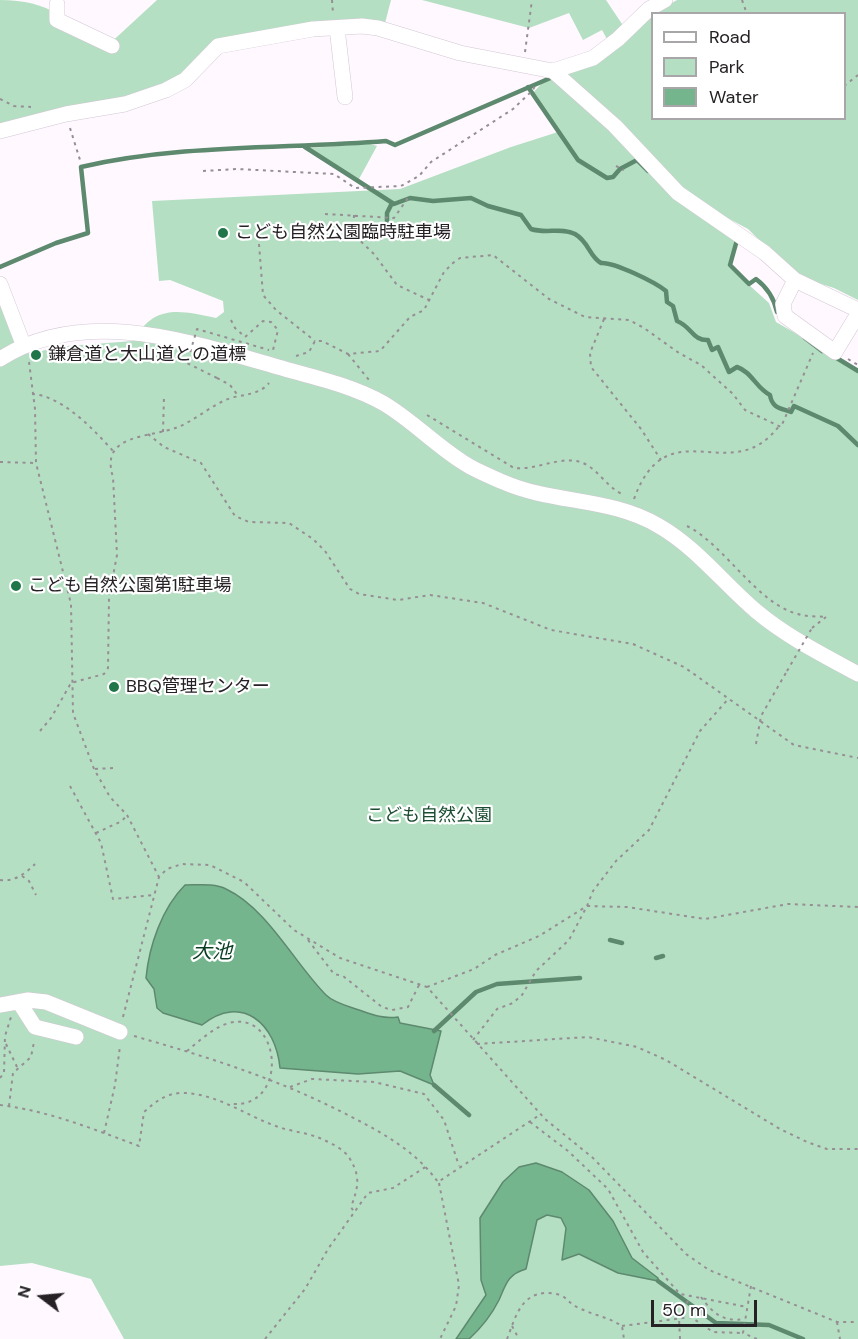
<!DOCTYPE html>
<meta charset="utf-8">
<style>
body{margin:0}
#map{position:relative;width:858px;height:1339px;overflow:hidden;background:#fff8ff;font-family:"DM Sans",sans-serif}
canvas{display:block}
.legend{position:absolute;left:651px;top:12px;width:195px;height:108px;box-sizing:border-box;background:#fff;border:2px solid #a8a6a8;margin:0;padding:8px 10px;list-style:none;font-size:18px;color:#252125}
.legend li{display:flex;align-items:center;gap:12px;height:30px}
.legend b{width:30px;border:2px solid #a8a6a8}
.north{position:absolute;left:12px;top:1267px;width:60px;height:60px;-webkit-text-stroke:4px #fff;paint-order:stroke;rotate:286deg;font-size:16px;font-weight:700;line-height:24px;text-align:center;color:#252125}
.north::after{content:'';display:block;margin:auto;width:21px;height:27px;background:#252125;clip-path:polygon(50% 0,100% 100%,50% 72%,0 100%)}
.scale{position:absolute;left:651px;top:1300px;width:106px;height:27px;box-sizing:border-box;border:3px solid #252125;border-top:0;padding-left:8px;font-size:18px;line-height:21px;white-space:nowrap;color:#252125;-webkit-text-stroke:4px #fff;paint-order:stroke}
</style>
<div id="map">
<canvas width="858" height="1339"></canvas>
<ul class="legend">
<li><b style="height:8px;background:#fff"></b>Road</li>
<li><b style="height:16px;background:#b5dfc3"></b>Park</li>
<li><b style="height:16px;background:#75b58d"></b>Water</li>
</ul>
<div class="north">N</div>
<div class="scale">50 m</div>
</div>
<script>
const context = document.querySelector('canvas').getContext('2d');
context.lineJoin = 'round';
function paint(path, color) {
  context.fillStyle = color;
  context.fill(path, 'evenodd');
}
function strokePath(path, color, width, dash) {
  context.strokeStyle = color;
  context.lineWidth = width;
  context.lineCap = dash ? 'butt' : 'round';
  context.setLineDash(dash || []);
  context.stroke(path);
}
function drawText(font, color, halo, rows, align = 'center') {
  context.font = font + ' "DM Sans","Noto Sans JP",sans-serif';
  context.lineWidth = 4.5;
  context.setLineDash([]);
  context.textBaseline = 'middle';
  context.strokeStyle = halo;
  context.fillStyle = color;
  for (const [text, x, y, turn = 0] of rows) {
    context.save();
    context.translate(x, y);
    context.rotate((+turn || 0) * Math.PI / 180);
    context.textAlign = isNaN(turn) ? turn : align;
    if (halo) context.strokeText(text, 0, 0);
    context.fillText(text, 0, 0);
    context.restore();
  }
}
const green = new Path2D(`
 M0 0C50 0 67 20 106 47L157 0H391L384 27 216 42 181 78 125 101 0 128Z
 M422 0H606L624 27 608 41 602 30 583 40 569 13 529 28Z
 M677 0H858V300L834 288 796 276 748 229 681 193 562 76 595 64 652 15V118H844V14L655 13Z
 M552 79 739 236 728 266 769 303 776 322 858 369V1339H124L91 1279 32 1263 0 1266V302L11 332 30 355 54 347 133 341C154 304 179 310 216 318L224 312 223 301 170 280 159 281 152 201 400 189 511 147 558 132 532 94 542 83Z
 M370 144 377 146 359 179 308 148Z`);
const water = new Path2D(`
 M185 885C198 885 215 883 226 889 267 908 295 964 326 995 334 1003 348 1006 359 1010 373 1015 383 1019 398 1017L400 1023 441 1031 430 1075 434 1085 400 1071 358 1074 280 1068C276 1024 242 993 202 1025L163 1013 157 1008 154 989 146 978C149 946 162 908 185 885Z
 M536 1163 562 1172 589 1190 613 1221 632 1258 658 1278V1281L618 1273 579 1254 562 1260 566 1228 561 1218 547 1215 537 1220 526 1269C508 1274 506 1284 499 1300 492 1314 480 1329 469 1339H456L486 1295 481 1280 480 1218 503 1182 519 1167Z`);
const stream = new Path2D(`
 M528 87 578 160 607 178 613 177 620 169 637 160 648 171
 M305 147 394 204 410 198 433 201 471 198 488 206 521 215 531 229C546 234 562 227 575 234 589 242 589 256 601 263 614 262 655 282 666 291L667 302 673 306 677 321C692 327 693 341 708 340L712 350 718 347 729 372 737 367C752 372 756 388 770 395 772 408 780 408 791 412L794 406 838 426 858 445
 M387 229V213L392 203
 M737 240 730 265 749 284 756 279C768 288 774 298 777 312
 M0 267 56 243 88 233 81 167C181 144 285 149 386 141L395 145 555 76
 M805 338 822 351
 M835 357 858 371
 M610 940 622 943
 M656 958 663 956
 M434 1031 476 992 497 984 580 978
 M434 1085 469 1115
 M658 1281 716 1323 769 1325 803 1339`);
const path = new Path2D(`
 M332 0 333 13
 M742 0 747 14
 M525 52 532 0
 M844 86 858 75
 M0 99 14 106 31 107
 M70 128 80 160
 M616 166 624 170
 M203 171 237 169 334 174 355 188 401 186 419 176 431 162 513 109 533 90 536 83
 M325 214 394 218 410 195
 M354 215 353 234 374 254 397 285 429 300
 M259 244 263 295 276 310 315 341
 M604 319 590 353 591 367 641 429 661 460
 M231 320 235 328 245 337 263 321 271 322 278 330 273 350
 M348 354 369 380
 M296 356 309 352 315 341H322L348 354 380 351 410 317 424 310 444 272 453 263 460 258 493 255 549 299 585 317 629 320 644 328 679 353 701 365 733 394 745 410 781 427 813 353
 M848 359 858 365
 M29 362 35 409 36 463 71 604 73 713 94 769 110 797 127 815 159 877
 M217 378 230 385 239 397
 M32 394C63 396 94 430 114 452
 M427 415 514 468C537 471 564 453 585 464 599 471 607 487 622 494
 M163 432 164 396
 M148 434 164 447 201 463 235 516 249 522 289 523 313 539 325 551 350 589 359 594 398 600 430 595 483 603 551 630 633 644 684 667 794 745 858 758
 M0 462 36 463
 M634 499C668 406 731 490 779 426
 M687 526C725 545 757 604 798 614 807 617 817 616 826 617
 M812 628 826 617
 M40 731 51 718 71 683 104 674 108 668 109 597 117 555 113 477C99 433 151 438 178 427 196 420 214 403 231 398 245 394 259 395 269 383
 M756 744 761 716 787 671
 M95 769 113 768
 M70 786 101 843 113 899 154 895
 M96 833 122 821 127 815
 M22 876 29 881 36 895
 M0 880C14 882 25 874 35 864
 M308 940 334 974 343 976 382 1007 392 1010 408 1007 419 985
 M427 987 474 969 495 955 539 936 587 906 593 891 616 861 649 830 700 731 729 698
 M123 1017 159 877 167 869 182 864 210 865 244 882 294 930 340 958 427 987 545 1119 593 1158 686 1254 709 1270 837 1322H858
 M134 1036C208 1057 275 1078 344 1113 379 1131 414 1149 438 1182L541 1114
 M473 1040 497 1009 513 1003 522 995 536 971 569 940 587 906 627 907 705 919 788 904 858 907
 M6 1044 18 1069
 M477 1044 588 1037 637 1047 666 1060 780 1129 807 1142 827 1149H858
 M187 1051C199 1041 214 1027 229 1023 281 1009 290 1108 232 1104
 M0 1078 4 1073 5 1036 11 1017
 M290 1087 312 1079 374 1082 424 1094 444 1120 459 1166
 M0 1105C49 1111 93 1129 139 1146L144 1112C155 1102 165 1094 180 1093 220 1092 251 1121 289 1130 301 1133 312 1134 324 1140 333 1144 345 1150 350 1159 361 1177 358 1188 351 1207L354 1212
 M9 1106 13 1073 31 1057 34 1042
 M530 1122 568 1151 608 1189 643 1252 680 1294 747 1307
 M104 1133 115 1085 120 1046
 M439 1183 459 1285 456 1306 440 1339
 M751 1286 743 1333 757 1339
 M701 1297C714 1315 724 1322 745 1319
 M837 1322 840 1339
 M512 1326 519 1339
 M622 1326 691 1317 713 1332 743 1333
 M265 1339 305 1289 328 1249 368 1193 393 1188 427 1166
 M507 1339C515 1319 520 1294 546 1293 551 1293 560 1294 564 1297 570 1302 572 1305 579 1308 593 1315 608 1317 622 1326L624 1339
 M680 1339 679 1318 691 1295`);
const minor = new Path2D(`
 M57 4V20L112 46
 M337 28 345 97
 M553 71 615 126 678 193 765 253 795 280 858 310
 M0 131 66 114 125 104 166 90 185 80 218 46 313 29 362 26 378 28 460 53 553 71 593 58 618 39 649 9 665 0
 M795 280 783 304 785 316 835 352 858 314
 M0 284 23 344
 M0 359C84 305 190 342 278 367 313 377 351 385 383 403 412 420 435 445 464 463 476 471 490 476 503 482 553 504 610 497 659 526 697 548 723 583 756 611 787 637 823 655 858 674
 M19 1002 35 1027 76 1037
 M0 1005 28 1000 46 1002 120 1032`);
const pathBridge = new Path2D(`
 M217 378 187 363 197 329 269 350
 M787 671 812 628`);
const markers = [
 [223,233,6,"#207649"],
 [36,355,6,"#207649"],
 [16,586,6,"#207649"],
 [114,687,6,"#207649"]
];
const poiNames = [
 ["こども自然公園臨時駐車場",235,233],
 ["鎌倉道と大山道との道標",48,355],
 ["こども自然公園第1駐車場",28,586],
 ["BBQ管理センター",126,687]
];
const parkNames = [
 ["こども自然公園",429,816]
];
const waterNames = [
 ["大池",212,953]
];
paint(green, '#b5dfc3');
paint(water, '#75b58d');
strokePath(water, '#5d896e', 1.5);
strokePath(stream, '#5d896e', 4.5);
strokePath(minor, '#d2c8d3', 16);
strokePath(path, '#958f95', 2, [3, 4.5]);
strokePath(minor, '#fff', 15);
strokePath(pathBridge, '#958f95', 2, [3, 4.5]);
for (const [x, y, r, color] of markers) {
  const dot = new Path2D();
  dot.arc(x, y, r, 0, 2 * Math.PI);
  context.fillStyle = color;
  context.fill(dot);
  strokePath(dot, '#fff', 2);
}
drawText('18px', '#252125', '#fff', poiNames, 'left');
drawText('18px', '#1a4c30', '#fff', parkNames);
drawText('italic 20px', '#093e23', '#fff', waterNames);
</script>
